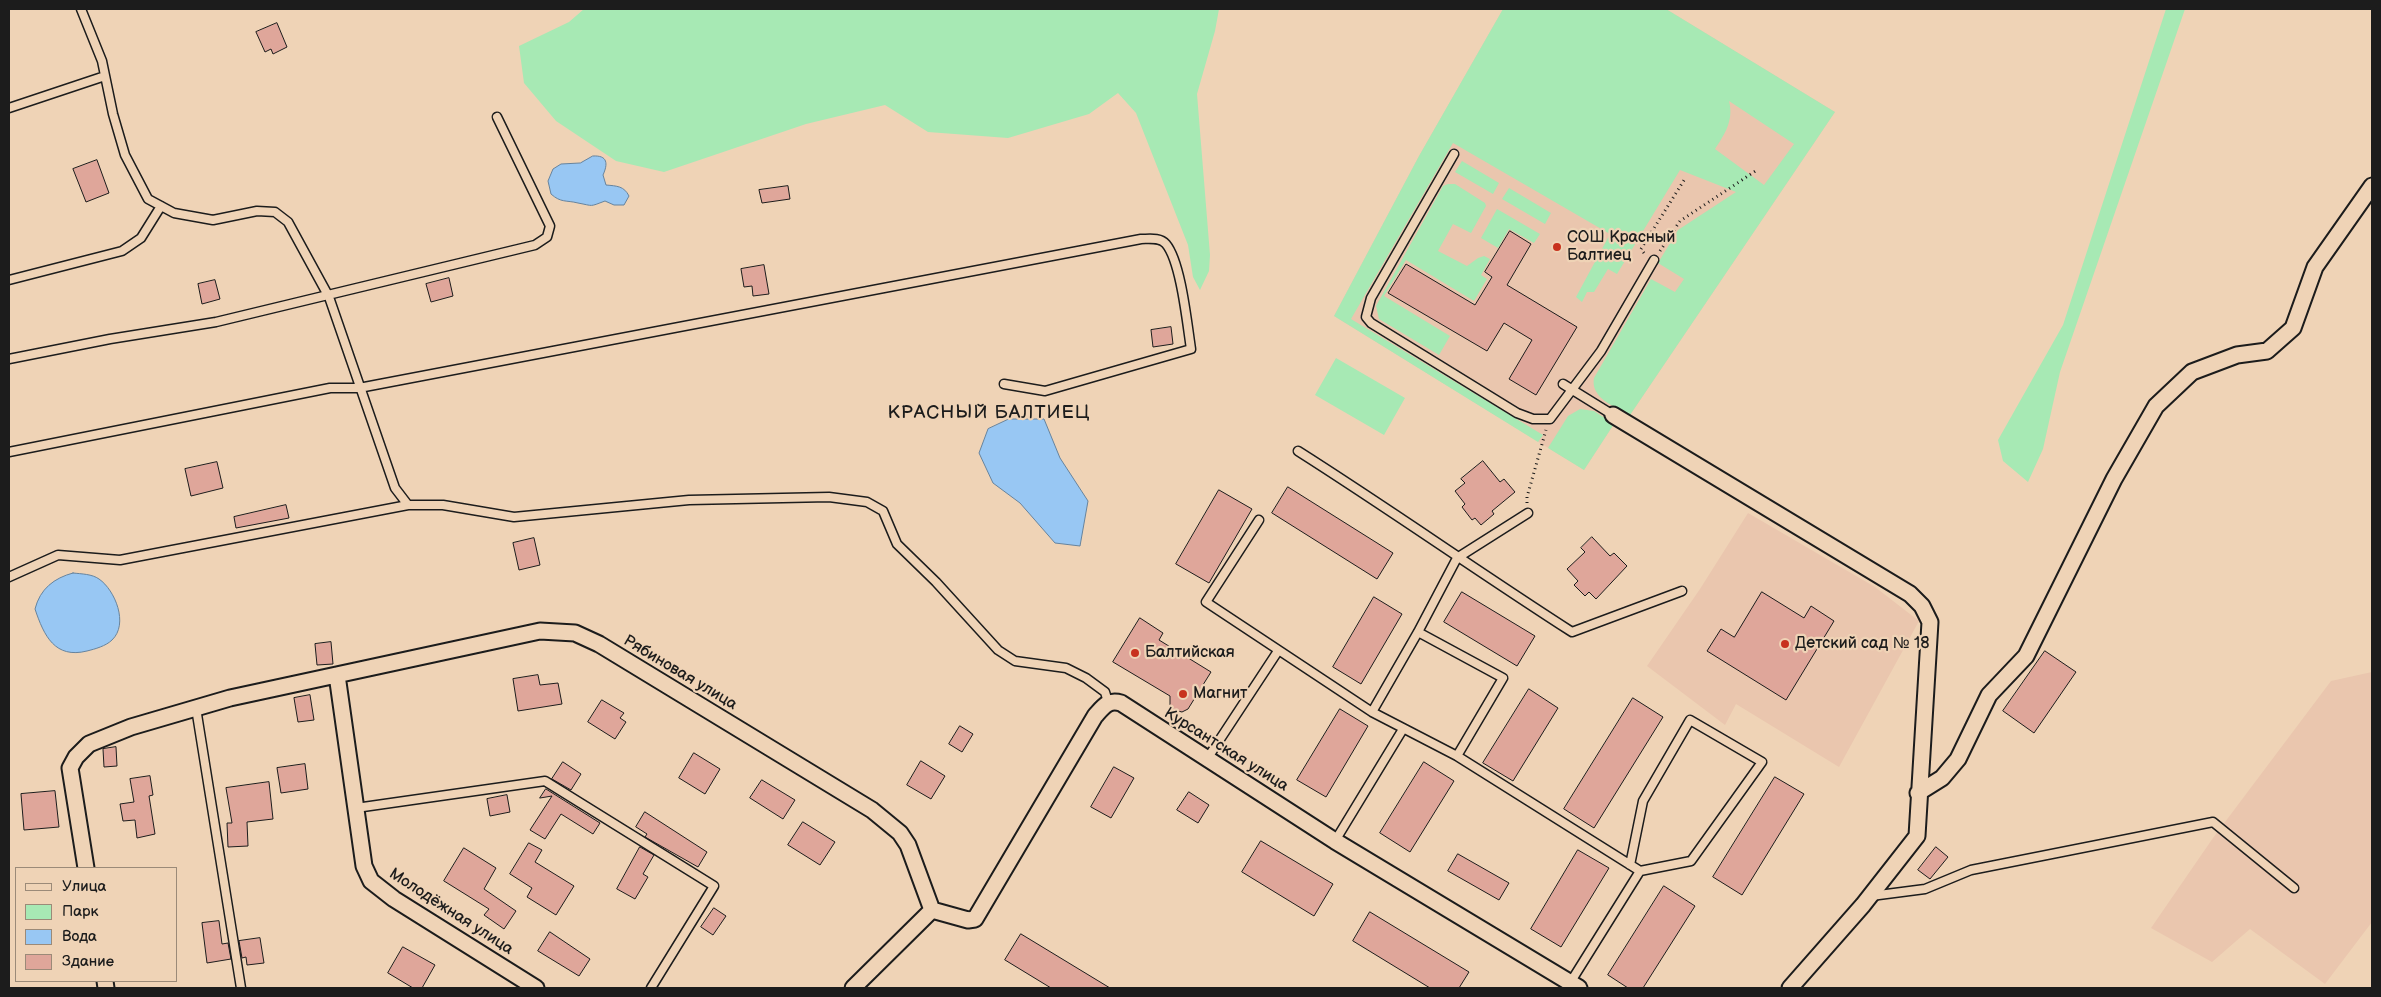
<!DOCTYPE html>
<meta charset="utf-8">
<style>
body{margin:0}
#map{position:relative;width:2381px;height:997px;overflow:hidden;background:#efd3b6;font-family:"Balsamiq Sans",sans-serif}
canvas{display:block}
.frame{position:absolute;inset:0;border:10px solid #1c1c1c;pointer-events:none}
.legend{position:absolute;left:15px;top:867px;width:162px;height:115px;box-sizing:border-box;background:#efd3b6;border:1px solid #9b8a78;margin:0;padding:6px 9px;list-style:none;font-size:15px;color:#1c1c1c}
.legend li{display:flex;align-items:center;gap:10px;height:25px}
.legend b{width:25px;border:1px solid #9b8a78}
</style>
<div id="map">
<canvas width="2381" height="997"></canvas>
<div class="frame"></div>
<ul class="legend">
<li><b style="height:6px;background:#efd3b6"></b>Улица</li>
<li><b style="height:14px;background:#a7e9b4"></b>Парк</li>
<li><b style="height:14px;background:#98c7f3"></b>Вода</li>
<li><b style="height:14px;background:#dfa69a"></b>Здание</li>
</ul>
</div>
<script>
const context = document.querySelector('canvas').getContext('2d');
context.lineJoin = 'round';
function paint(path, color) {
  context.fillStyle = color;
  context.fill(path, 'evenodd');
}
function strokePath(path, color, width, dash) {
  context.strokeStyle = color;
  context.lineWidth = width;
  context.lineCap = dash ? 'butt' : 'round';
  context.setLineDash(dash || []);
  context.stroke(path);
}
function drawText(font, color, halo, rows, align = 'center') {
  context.font = font + ' "Balsamiq Sans",sans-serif';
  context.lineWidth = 4.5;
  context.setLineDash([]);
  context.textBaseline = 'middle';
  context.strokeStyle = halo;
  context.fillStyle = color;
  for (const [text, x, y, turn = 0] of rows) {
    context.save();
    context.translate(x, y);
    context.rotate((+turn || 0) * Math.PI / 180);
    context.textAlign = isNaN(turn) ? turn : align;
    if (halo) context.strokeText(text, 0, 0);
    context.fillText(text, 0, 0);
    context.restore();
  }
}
const built = new Path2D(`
 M1503 9H1666L1835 112 1630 415 1614 424 1584 470 1334 316 1419 156Z
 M1748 513 1875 587 1919 621 1839 767 1736 704 1725 725 1647 666 1700 589Z
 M2372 672V922L2325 984 2250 929 2212 962 2151 928 2213 838 2331 681Z`);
const green = new Path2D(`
 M584 9H1219L1215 31 1197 94 1210 255 1209 271 1200 290 1193 277 1188 245 1136 113 1118 93 1089 114 1008 138 928 132 885 105 806 124 664 172 616 161 556 121 524 83 519 46 569 22Z
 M1503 9H1666L1835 112 1630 415C1615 407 1590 398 1594 378L1651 279 1675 292 1684 279 1658 263 1678 230 1736 192 1680 170 1617 274 1608 269 1594 292H1587L1582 302 1576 297 1610 234 1453 143 1351 319 1543 435 1538 442 1334 316 1419 156ZM1729 101 1794 144 1764 185 1715 149C1725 134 1734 120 1729 101Z
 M2166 9H2185L2060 372 2043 449 2028 482 2003 461 1998 440 2063 325Z
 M1462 161 1499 183 1493 194 1455 172Z
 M1448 184H1455L1485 203 1486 206 1471 233 1453 224 1438 251 1467 266 1478 258 1484 256 1490 259 1481 275 1487 279 1474 301 1406 260 1384 296 1450 336 1439 355 1379 319 1376 306 1443 186Z
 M1509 188 1551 213 1545 224 1502 199Z
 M1497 209 1540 234 1534 243 1509 229 1498 248 1481 238Z
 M1336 358 1405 398 1384 435 1315 395Z
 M1580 409 1594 411 1614 424 1584 470 1548 448 1568 416Z`);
const water = new Path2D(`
 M593 156C608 155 608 164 603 175L606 185C617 186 624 186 629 196L624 205H614L605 201C589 207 594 206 578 203 566 200 561 203 551 194L548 181 553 169 561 164 580 163Z
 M1009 419H1044L1060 458 1088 501 1080 546 1055 543 1020 503 993 483 979 453 988 429Z
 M73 573C82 574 92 574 99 579 115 590 129 624 112 640 106 646 95 649 87 651 55 659 44 636 35 609 40 589 54 578 73 573Z`);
const building = new Path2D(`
 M277 23 287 47 273 54 271 49 265 52 256 32Z
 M97 160 109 193 86 202 73 169Z
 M788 186 790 199 762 203 759 190Z
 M1510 231 1531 244 1507 285 1577 327 1536 395 1509 379 1532 340 1504 323 1487 351 1388 293 1406 264 1475 305 1492 277 1485 272Z
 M764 265 769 294 753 296 752 286 744 287 741 269Z
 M449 278 453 296 431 302 426 284Z
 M215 280 220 299 202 304 198 284Z
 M1171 327 1173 344 1153 347 1151 330Z
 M1483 461 1500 482 1504 479 1515 492 1492 511 1494 514 1481 525 1475 518 1472 520 1462 507 1465 504 1455 491 1465 483 1461 479Z
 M217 462 223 488 191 496 185 469Z
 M1288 487 1393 553 1377 579 1272 513Z
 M1219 490 1252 509 1209 583 1176 564Z
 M286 505 289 518 236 528 234 517Z
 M1592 537 1610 556 1614 553 1627 566 1596 599 1589 592 1585 596 1574 585 1578 581 1567 569 1585 552 1581 548Z
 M534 538 540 565 519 570 513 543Z
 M1462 592 1535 636 1517 666 1444 622Z
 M1762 592 1804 618 1811 606 1834 621 1786 700 1707 651 1721 629 1734 637Z
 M1374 597 1402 614 1361 684 1333 667Z
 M1140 618 1163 633 1159 640 1211 672 1188 709 1182 712 1174 710 1170 705V696L1113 662Z
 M331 642 333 664 317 665 315 644Z
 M2045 651 2076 672 2034 733 2003 711Z
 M538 675 540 685 558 683 562 704 518 711 513 679Z
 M1529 689 1558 708 1513 781 1483 763Z
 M310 695 314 720 298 722 294 698Z
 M1633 698 1663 717 1594 828 1564 809Z
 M602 700 624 713 620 718 626 722 615 739 588 722Z
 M1340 709 1368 726 1326 797 1297 780Z
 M960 726 973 734 962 752 949 744Z
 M116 747 117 766 104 767 103 749Z
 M694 753 720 769 705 794 679 778Z
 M921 761 945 776 931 799 907 785Z
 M563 762 581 774 571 790 552 779Z
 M1424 762 1454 781 1410 852 1380 833Z
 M305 764 308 789 281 793 277 768Z
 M1114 767 1134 778 1111 818 1091 807Z
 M150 776 153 795 149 796 155 834 137 838 135 820 123 821 120 804 134 802 130 779Z
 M1775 777 1804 794 1742 895 1713 877Z
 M762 780 795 800 783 819 750 798Z
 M269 782 273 819 247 822 248 846 228 847 227 823H232L226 788Z
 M546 789 600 823 593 834 561 814 545 839 530 830 552 796 540 798Z
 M55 791 59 827 24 830 21 794Z
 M1189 792 1209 805 1198 823 1177 810Z
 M507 795 510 812 490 816 487 799Z
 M645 812 707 852 698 867 645 837 647 834 636 827Z
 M803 822 835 842 820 865 788 845Z
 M1261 841 1333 884 1314 916 1242 872Z
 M529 843 542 850 535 862 574 886 556 915 527 897 532 888 510 874Z
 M640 847 654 855 643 874 648 877 635 899 617 889Z
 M1936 847 1948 857 1930 879 1918 870Z
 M464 848 496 868 484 889 516 911 504 929 484 915 489 909 444 881Z
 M1578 850 1609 868 1561 947 1531 929Z
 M1458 854 1509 883 1499 900 1448 871Z
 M1664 886 1695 906 1643 988H1628L1608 975Z
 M714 908 726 916 713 935 701 927Z
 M1370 912 1469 972 1459 988H1430L1353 941Z
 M219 921 222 944 228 943 231 959 207 963 202 923Z
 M550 932 590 959 579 976 538 951Z
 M1021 934 1110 988H1051L1005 960Z
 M260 938 264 963 247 965 246 957 242 958 239 941Z
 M403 947 435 965 422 988H413L388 973Z`);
const path = new Path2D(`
 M1660 251 1680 221 1757 170
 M1644 253 1641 249 1686 177
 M1527 503V497L1546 430`);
const service = new Path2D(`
 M81 9 102 61 113 114 125 155 148 199 174 213 213 220 257 211 275 212 288 222 329 297 395 488 408 505H443L514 517 689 500 829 497 867 502 883 511 897 544 936 582 998 650 1015 661 1066 668 1086 678 1105 692 1108 702
 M9 108 105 76
 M1454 154 1371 298 1366 317 1371 323 1517 413 1533 419H1550L1601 351 1654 260
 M9 280 122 251 141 238 161 206
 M9 359 110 339 216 322 535 245 547 237 550 226 497 117
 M1563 384 1613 415
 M1298 451C1391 510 1480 573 1572 632L1682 591
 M9 452 330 388H359L1141 239C1149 239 1160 237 1166 244 1181 262 1187 323 1191 349L1045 391 1004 384
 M1259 520 1206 602 1372 712 1457 756 1640 871 1570 983
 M9 577 58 555 120 560 408 505
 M1418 632 1503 678 1457 756
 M196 708 241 988
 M1372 712 1418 632 1457 558 1528 513
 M1207 759 1278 651
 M356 808 545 781 714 886 651 988
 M1335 841 1403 729
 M1630 865 1643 801 1690 720 1762 762 1691 861 1640 871
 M1871 896 1925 889 1971 870 2213 822 2294 888`);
const minor = new Path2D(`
 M1613 415 1910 594 1922 606 1930 622 1917 836 1863 905 1790 988
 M337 675 364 866 371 881 394 899 536 988
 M1918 793 1942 778 1958 759 1989 695 2026 656 2114 479 2156 406 2192 372 2237 355 2267 351 2293 328 2315 267 2372 186
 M86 868 70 768 76 757 89 744 131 727 230 698 540 631 575 633 599 644 872 810 900 833 908 845 932 910
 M932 910 968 920 975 919 1095 716C1103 707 1108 699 1121 703L1335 841 1579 988
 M105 981 106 988
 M853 988 932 910`);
const markers = [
 [1557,247,5,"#c8321e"],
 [1785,644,5,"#c8321e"],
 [1135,653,5,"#c8321e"],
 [1183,694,5,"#c8321e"]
];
const poiNames = [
 ["СОШ Красный",1567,238],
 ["Балтиец",1567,256],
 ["Детский сад № 18",1795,644],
 ["Балтийская",1145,653],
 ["Магнит",1193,694]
];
const streetNames = [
 ["Рябиновая улица",680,673,31],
 ["Курсантская улица",1226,750,32],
 ["Молодёжная улица",451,912,33]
];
const quarterNames = [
 ["КРАСНЫЙ БАЛТИЕЦ",989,413]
];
paint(built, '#eac6ae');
paint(green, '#a7e9b4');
paint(water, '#98c7f3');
strokePath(water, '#66839d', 1);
paint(building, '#dfa69a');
strokePath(building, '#1c1c1c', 1);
strokePath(service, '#1c1c1c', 11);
strokePath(minor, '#1c1c1c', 19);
strokePath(path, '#1c1c1c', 3, [1, 4]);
strokePath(service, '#efd3b6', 8);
strokePath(minor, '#efd3b6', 15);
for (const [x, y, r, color] of markers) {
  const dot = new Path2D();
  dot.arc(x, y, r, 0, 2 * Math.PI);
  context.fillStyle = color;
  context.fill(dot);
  strokePath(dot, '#efd3b6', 2);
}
drawText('16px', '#1c1c1c', '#efd3b6', poiNames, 'left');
drawText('16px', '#1c1c1c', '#efd3b6', streetNames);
context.letterSpacing = '1px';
drawText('19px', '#1c1c1c', '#efd3b6', quarterNames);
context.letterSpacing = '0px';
</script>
